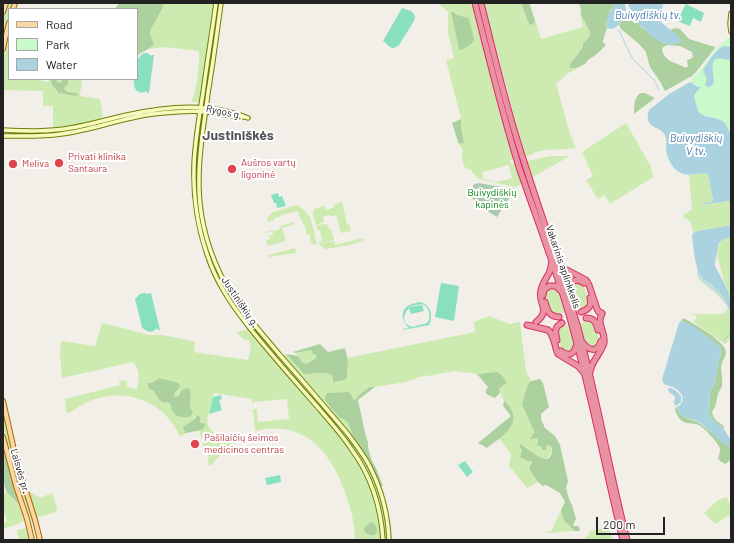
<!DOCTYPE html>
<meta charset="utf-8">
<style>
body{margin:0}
#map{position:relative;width:734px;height:543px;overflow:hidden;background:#f2efe9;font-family:Barlow,sans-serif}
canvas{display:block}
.frame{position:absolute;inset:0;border:4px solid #222;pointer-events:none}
.legend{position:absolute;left:8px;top:8px;width:130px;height:72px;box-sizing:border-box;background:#fff;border:1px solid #a7a7a7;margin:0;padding:5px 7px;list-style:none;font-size:12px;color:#222}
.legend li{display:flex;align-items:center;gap:8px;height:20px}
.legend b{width:20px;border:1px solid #a7a7a7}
.scale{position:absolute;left:596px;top:517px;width:69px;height:18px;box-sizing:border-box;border:2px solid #222;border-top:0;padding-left:5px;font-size:12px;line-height:14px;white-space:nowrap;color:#222;-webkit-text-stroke:3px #fff;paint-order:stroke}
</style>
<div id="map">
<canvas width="734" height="543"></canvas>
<div class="frame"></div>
<ul class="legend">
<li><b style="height:5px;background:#fcd6a4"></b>Road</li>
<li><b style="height:11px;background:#c8facc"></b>Park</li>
<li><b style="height:11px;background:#aad3df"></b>Water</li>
</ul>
<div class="scale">200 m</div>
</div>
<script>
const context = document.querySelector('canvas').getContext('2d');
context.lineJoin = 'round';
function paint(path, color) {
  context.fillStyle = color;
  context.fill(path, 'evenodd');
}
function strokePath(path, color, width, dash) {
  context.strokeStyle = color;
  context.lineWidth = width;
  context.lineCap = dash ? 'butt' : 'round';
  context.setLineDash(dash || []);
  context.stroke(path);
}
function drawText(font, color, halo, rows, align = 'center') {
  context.font = font + ' Barlow,sans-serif';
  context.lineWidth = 4;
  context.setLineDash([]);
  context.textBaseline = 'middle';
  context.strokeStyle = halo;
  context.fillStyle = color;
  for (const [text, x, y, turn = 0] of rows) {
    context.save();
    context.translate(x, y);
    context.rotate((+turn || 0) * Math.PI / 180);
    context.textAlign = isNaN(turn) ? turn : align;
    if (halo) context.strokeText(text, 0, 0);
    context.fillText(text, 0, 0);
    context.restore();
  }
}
const grass = new Path2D(`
 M7 3H13L11 9H9V16L3 40V17Z
 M164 3H215L207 57 199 102H191C197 89 200 65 199 51L165 47 149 49 154 43 150 34V31L162 9Z
 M217 3H220L205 102H204Z
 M438 3H472L502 120 514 159 510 160 511 164 516 163 522 183 516 187 478 179 470 169H466C462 163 461 156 463 150L459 144H462L464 142 461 128V119L446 60 454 58 448 32V12ZM509 165 512 178 497 182 483 179 482 172Z
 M484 3H521L529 24 535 21 529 3H530L541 39 583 27 580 14 581 10V14L590 32 589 36 583 43V47L572 61 575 68 579 67 567 74 556 84 570 134 576 148 567 149 546 150 535 152 531 155 525 157Z
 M9 28V79H39V80L48 82 49 79H63L61 83 57 82 55 88 56 92 68 95 77 93 67 92 64 88 68 80V79H82L80 95V96L100 99 103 116 102 118 80 125 56 129 53 127V106H43V91L3 90 4 53Z
 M201 118H202L198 145V196L215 265H214C210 255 204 244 202 234 192 196 195 157 201 118Z
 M626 123 651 167 653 177 610 204 605 195 598 199 586 180 593 176 582 152Z
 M552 156H570L531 178 526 161Z
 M702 173 708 174 713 200 711 202 701 204V205L728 201 731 202V225L698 231 693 233C692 226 692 220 684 218V214L692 210 689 175Z
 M342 202 347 224H349L351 231 341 233 336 215 331 217 330 215 323 217 324 222 316 225 313 214 314 209 325 206 326 210 333 208 335 204Z
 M297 205C311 213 311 220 315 234H314L317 244 312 245 309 234 307 235 305 226H304L301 219 300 218 298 211 281 215 282 216 274 218V220L267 222 268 217 273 212Z
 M293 222 295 224 282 228 286 241 268 246 266 240 270 239 269 236 273 235 272 231 265 233V232L272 230 275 231 281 228 280 226Z
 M323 224H327L329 229H331L334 240 319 244V242L322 241 320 230H318L316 226Z
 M731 237V302C729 295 727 289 725 283 721 274 721 265 717 257 720 245 717 240 731 237Z
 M363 238 364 240C351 246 338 247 325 249L320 245 319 244 334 241 335 245Z
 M295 248 296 253 269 257 268 255Z
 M218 276H219L227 290 268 343 267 344H266L237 308Z
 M575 282 583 284 589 302 586 308 576 310 570 290V286Z
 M552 286 560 292 566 312 555 315 550 311 544 295 545 292Z
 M727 309 731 318V339L725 344 694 322 697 318 695 315 689 314H720L724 313Z
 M489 316 510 324 520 322 526 371 531 381 528 384 534 431V433L531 437 538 438V441L537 444 546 446 549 445 552 450C547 469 530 451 522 444L532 462 529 469 538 482 527 488 509 466 511 454 499 438C509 430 518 422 511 408 509 405 508 403 504 401L499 390 507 383 480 373 477 374 454 371 434 375 419 377 406 382 375 387H373L361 393 357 399 354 400 348 392 327 393 325 397V400L339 418C347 419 348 423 351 430 352 434 354 436 354 440L283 356 286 354 304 374 321 373H327L332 375 333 381 334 382 345 380 347 378 348 365 347 358 475 332 474 322Z
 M589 321 594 322 599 339 597 346 591 348 585 344 579 323Z
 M102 323 149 335H162L192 341 195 342 194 352 248 360 251 346 249 341 243 339 236 332 247 330 249 328C269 352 289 376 310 400 346 443 380 480 381 540H355C355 524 351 510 346 495 331 452 305 419 255 431L252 399 214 393 207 420 208 426 218 438 223 436H225L231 444 223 451 212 465H209L207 460 209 459 208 454H206L202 442H206L210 439 206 431 204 432 202 440 199 430H201V423L200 422V418L195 417V419L184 426V431L186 433 180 437C167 405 132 389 99 398 88 400 78 407 69 413H67L66 411 65 399 120 385 119 381 122 380 127 381V387L137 389C139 377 141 372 133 362L62 378 60 354 61 341 95 346ZM159 378 179 383 178 390 174 394V395L175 397 177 396 180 392 191 397C189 402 189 407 193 411H173L171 405 169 403H164L160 400 154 391 148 387 149 383 154 382ZM287 399 289 419 258 422 257 409H253V402Z
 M569 325 575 345V347L569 353 562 350 556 333 560 327Z
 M311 350 316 355V358L307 364 302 362 296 353Z
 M277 357H280C295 375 310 393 325 410 343 431 360 451 372 475 381 495 385 518 387 540H385C381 504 373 477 352 447Z
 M3 410 15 460 33 519H31L30 517 25 502 20 493 11 463 3 430Z
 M6 491 20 507 24 521 21 523 3 529V524L7 522C4 510 0 502 6 491Z
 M32 493 40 498 52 493 57 508 56 512 39 517 36 516 31 500 28 495Z
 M729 496 727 497 729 503 731 504V514L715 524 704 513 718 500Z
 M561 510 564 521 568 524 574 531 545 533 547 532 552 530Z
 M609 526 612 540H585V537L589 535 588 532Z
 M26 528H27L30 540H19L17 530Z`);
const forest = new Path2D(`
 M119 3H164L162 9 150 31V34L154 44C148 51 144 50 137 56V9H115Z
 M521 3H529L535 21 533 24 531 25 529 24Z
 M579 3H616L610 11 606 24 607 28 604 37 603 42 606 45 597 54 588 60 585 64 577 68H570V64L583 47V43L589 37 590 32 581 14V10Z
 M451 12H453L457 15 468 18 469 19 474 39C473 45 466 47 461 50H459V49Z
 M632 14 641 27 656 39 676 35 670 30 676 28 680 29 689 39 715 47V48L696 72 692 76 665 91 661 83 650 67 648 60 646 52 638 43 621 29 619 25 627 16ZM667 45 680 46 692 52 693 57 692 58 687 60 688 66 686 68C676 62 664 62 662 49L663 47Z
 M56 79 57 82 60 83 63 79H68V84L64 88 67 92 77 93 78 95 75 96 58 93 55 88 52 85 51 80Z
 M640 93H645L655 98 634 114C634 106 634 98 640 93Z
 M461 119V128L464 142V143L459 144 458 142 452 123Z
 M683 318C693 323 721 339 725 349 728 355 722 360 721 367 721 373 723 379 722 386 721 389 719 391 718 394 716 401 717 405 712 412 713 415 714 419 717 421 721 425 725 424 724 431 721 424 712 422 709 415L710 391 714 385 721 352 720 347 681 321Z
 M320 344 328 352 345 348 348 361 347 378 345 380 334 382 333 381 332 375 327 373H321L304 374 286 354 298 356 302 362 307 364 316 358V355L313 354 311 350 296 353 293 352Z
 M497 372C502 374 504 379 507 383L499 389 500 393 495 398 488 395 485 392 488 387 477 374Z
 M159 378 179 383 180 387 174 394 175 397 178 396 182 390 187 388H189C194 398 186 402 193 412L191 416C186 418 177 418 173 412 171 409 172 405 169 403 167 402 164 403 162 402 159 400 156 395 154 391 151 389 147 389 148 383L154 382Z
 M540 379 543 383 549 407 541 414V419L545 428 555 436 560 445 568 481 566 488 569 499 572 505 576 519 573 525 574 526H579L580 531H574L568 524 564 521 561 510 565 502 560 493 546 485 543 486 538 482 529 469 532 462 531 461H528L520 457 522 450 519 446 521 444C528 449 553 472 552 448L549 445 546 446 547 450H543L541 447 537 445 538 441V438L531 439V437L534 433V431L522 404 528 384 531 381Z
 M370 387H375L358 400 366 437 368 442V448L372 461 376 468 383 486 380 487 354 440C354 436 352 434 351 430 348 423 347 419 339 418L325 400V397L327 393 348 392 350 393 354 400 356 399 361 393Z
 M504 401C508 403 510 406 512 411 520 427 498 439 487 448L478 443 511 416 503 406Z
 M677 407 678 410 684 417 698 422 731 448V460L725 464 720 461 718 458C719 455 720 452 720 449 718 442 705 429 699 425 694 423 691 424 686 423 680 421 676 415 675 409Z
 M197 415 200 417V422L201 423H203L205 424 204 428 201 430 186 433H185L183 427 195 419Z
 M3 449 19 505 6 491 3 479Z
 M372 522C377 525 378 529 376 534 372 537 367 534 364 531V529L369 523Z`);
const wetland = new Path2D(`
 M697 268 701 276 705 281 715 287 727 302 731 311V318C730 314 728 310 727 306 724 302 716 293 712 290 703 283 696 281 697 268Z`);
const cemetery = new Path2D(`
 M478 183 515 189 497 217 479 206 472 198 473 185Z`);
const park = new Path2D(`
 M727 38H731V134C727 126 722 120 713 117 707 115 702 116 698 111L694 96 695 94 700 89V87H698L690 82C704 68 713 51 727 38Z`);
const pitch = new Path2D(`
 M686 4 704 13 701 22 693 18 690 26 679 22 681 13Z
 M402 8 411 11 414 14 415 17 414 21 399 45C391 52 389 45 383 41Z
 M144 53H147L152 56V55H154L149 93H147V91C137 96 133 88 134 79H137C138 70 134 58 144 53Z
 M278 193 279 197 282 196 286 206 277 208 276 203H274L271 195Z
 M441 283 459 286 454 321 435 317Z
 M145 293 148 294 151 293 160 330H158L157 328C153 333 146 333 142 327L135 299 140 294Z
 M420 302C428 304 432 311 431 318 431 321 430 323 429 325L403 330V329L409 328C401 321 400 309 410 305 413 303 417 303 420 302ZM421 304C426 305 428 308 429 313 431 322 427 324 419 325 416 326 413 328 410 326 401 323 404 313 409 308L411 314 424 311 422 305 409 307 411 306Z
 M221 395 222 399 219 400 222 410 209 414 213 397Z
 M465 461 473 472 467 477 458 465Z
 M280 475 281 482 267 485 265 478Z`);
const water = new Path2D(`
 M616 3H625L627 16C621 21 616 32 607 28 605 18 611 10 616 3Z
 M628 3H663C663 9 660 15 660 21 667 28 677 33 682 41 663 56 632 21 628 3Z
 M724 46 731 47V61C707 53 713 65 714 82 713 85 711 87 708 87L705 85C708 78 706 77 703 70 708 62 715 50 724 46Z
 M690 82 698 87H701L695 94 694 96 698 111C703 118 714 116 722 121 727 124 728 130 731 134V202L728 201 701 205V204L711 202 713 200 708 174C699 172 689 177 681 173 672 169 666 157 666 147 666 143 667 139 665 135 659 125 643 129 649 110L669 94Z
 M731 225V237L724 239 719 243 715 263V266C724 283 731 291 731 311 727 303 722 294 715 288 711 283 704 282 701 276 694 265 694 249 692 236L693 233 698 231Z
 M681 321 691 325 716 343 720 347 721 352 714 385 710 391 709 415 710 418 723 428 731 440V448C719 442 710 430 699 422 691 417 678 419 677 407 679 406 681 404 682 402 686 393 673 386 666 385L664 384 662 379 679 323Z
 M668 388C674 388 677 392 681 396V402L677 405 675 406 674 402C678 393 670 397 668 389Z`);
const stream = new Path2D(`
 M619 30 629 52 633 59 654 80 659 90
 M681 41 705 58
 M723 341 731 333`);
const secondary = new Path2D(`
 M216 3C212 33 207 63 203 93 199 117 195 141 194 165 193 196 197 225 207 254 216 282 231 304 249 327 270 353 292 378 314 403 327 418 341 433 352 450 371 476 381 508 383 540
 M221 3C217 33 213 63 208 93 204 124 198 157 199 189 200 223 211 258 227 287 241 311 261 332 279 354 302 380 325 407 348 434 355 444 363 454 369 465 381 488 388 514 389 540
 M731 13 730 24 731 32
 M3 130C25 131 48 132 70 128 89 125 108 119 127 115 158 108 190 104 221 110 230 112 239 114 248 118
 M3 136C22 136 42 137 61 134 92 130 122 118 153 114 171 112 190 110 208 112 220 114 232 117 244 117`);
const primary = new Path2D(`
 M13 9 15 3
 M3 12 6 3
 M3 49 5 39 9 23
 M3 401 16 459 35 520 40 540
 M3 437 16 486 27 519 32 540`);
const highway = new Path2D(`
 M475 3C489 58 502 113 519 167 537 220 557 271 572 325 592 396 605 468 623 540
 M481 3C493 51 504 99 519 146 538 207 560 267 578 328 597 398 609 470 627 540
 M558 261 565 269 586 280 589 285 597 309 599 312 602 313
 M567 291C569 282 575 277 584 283
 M543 295 544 290 549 286H556L561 291
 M545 302C548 311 548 316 559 317
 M581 312C589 309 592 306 590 298
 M586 318C594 318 596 322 598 330
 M536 322C552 310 537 303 541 290 542 284 546 279 549 273 551 269 551 265 552 261
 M527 325 548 330C555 336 554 346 558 354L578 366 584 373
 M557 340C555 332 554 327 562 323
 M582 342C588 350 597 354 601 341
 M561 351C570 358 575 353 577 343
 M590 372C592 360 602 352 604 343 606 333 596 323 602 314`);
const markers = [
 [59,163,5,"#e0444e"],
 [13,164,5,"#e0444e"],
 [232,169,5,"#e0444e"],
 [195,444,5,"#e0444e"]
];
const streetNames = [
 ["Rygos g.",224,112,12],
 ["Vakarinis aplinkkelis",563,267,71],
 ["Justiniškių g.",240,302,56],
 ["Laisvės pr.",20,471,74]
];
const healthNames = [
 ["Privati klinika",68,157],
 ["Santaura",68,169],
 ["Aušros vartų",241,163],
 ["ligoninė",241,175],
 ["Meliva",22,164],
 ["Pašilaičių šeimos",204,438],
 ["medicinos centras",204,450]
];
const parkNames = [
 ["Buivydiškių",492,193],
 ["kapinės",492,205]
];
const waterNames = [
 ["Buivydiškių tv.",648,15],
 ["Buivydiškių",696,138],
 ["V tv.",696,151]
];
const districtNames = [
 ["Justiniškės",238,135]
];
paint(grass, '#cdebb0');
paint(forest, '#add19e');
paint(wetland, '#c6e0d4');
paint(cemetery, '#aacbaf');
paint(park, '#c8facc');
paint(pitch, '#88e0be');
paint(water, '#aad3df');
strokePath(stream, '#aad3df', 1);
strokePath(secondary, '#707d05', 5.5);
strokePath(primary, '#a06b00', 6);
strokePath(highway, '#dc2a67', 7);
strokePath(secondary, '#f7fabf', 3.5);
strokePath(primary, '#fcd6a4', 4);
strokePath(highway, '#e892a2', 5);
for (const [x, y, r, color] of markers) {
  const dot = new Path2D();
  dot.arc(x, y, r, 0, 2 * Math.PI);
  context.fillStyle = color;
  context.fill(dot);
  strokePath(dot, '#fff', 1.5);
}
drawText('10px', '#222', '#fff', streetNames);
drawText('10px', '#be3a42', '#fff', healthNames, 'left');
drawText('10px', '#0c8416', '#fff', parkNames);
drawText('italic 11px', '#4a7aab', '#fff', waterNames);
drawText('bold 14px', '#555', '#fff', districtNames);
</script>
